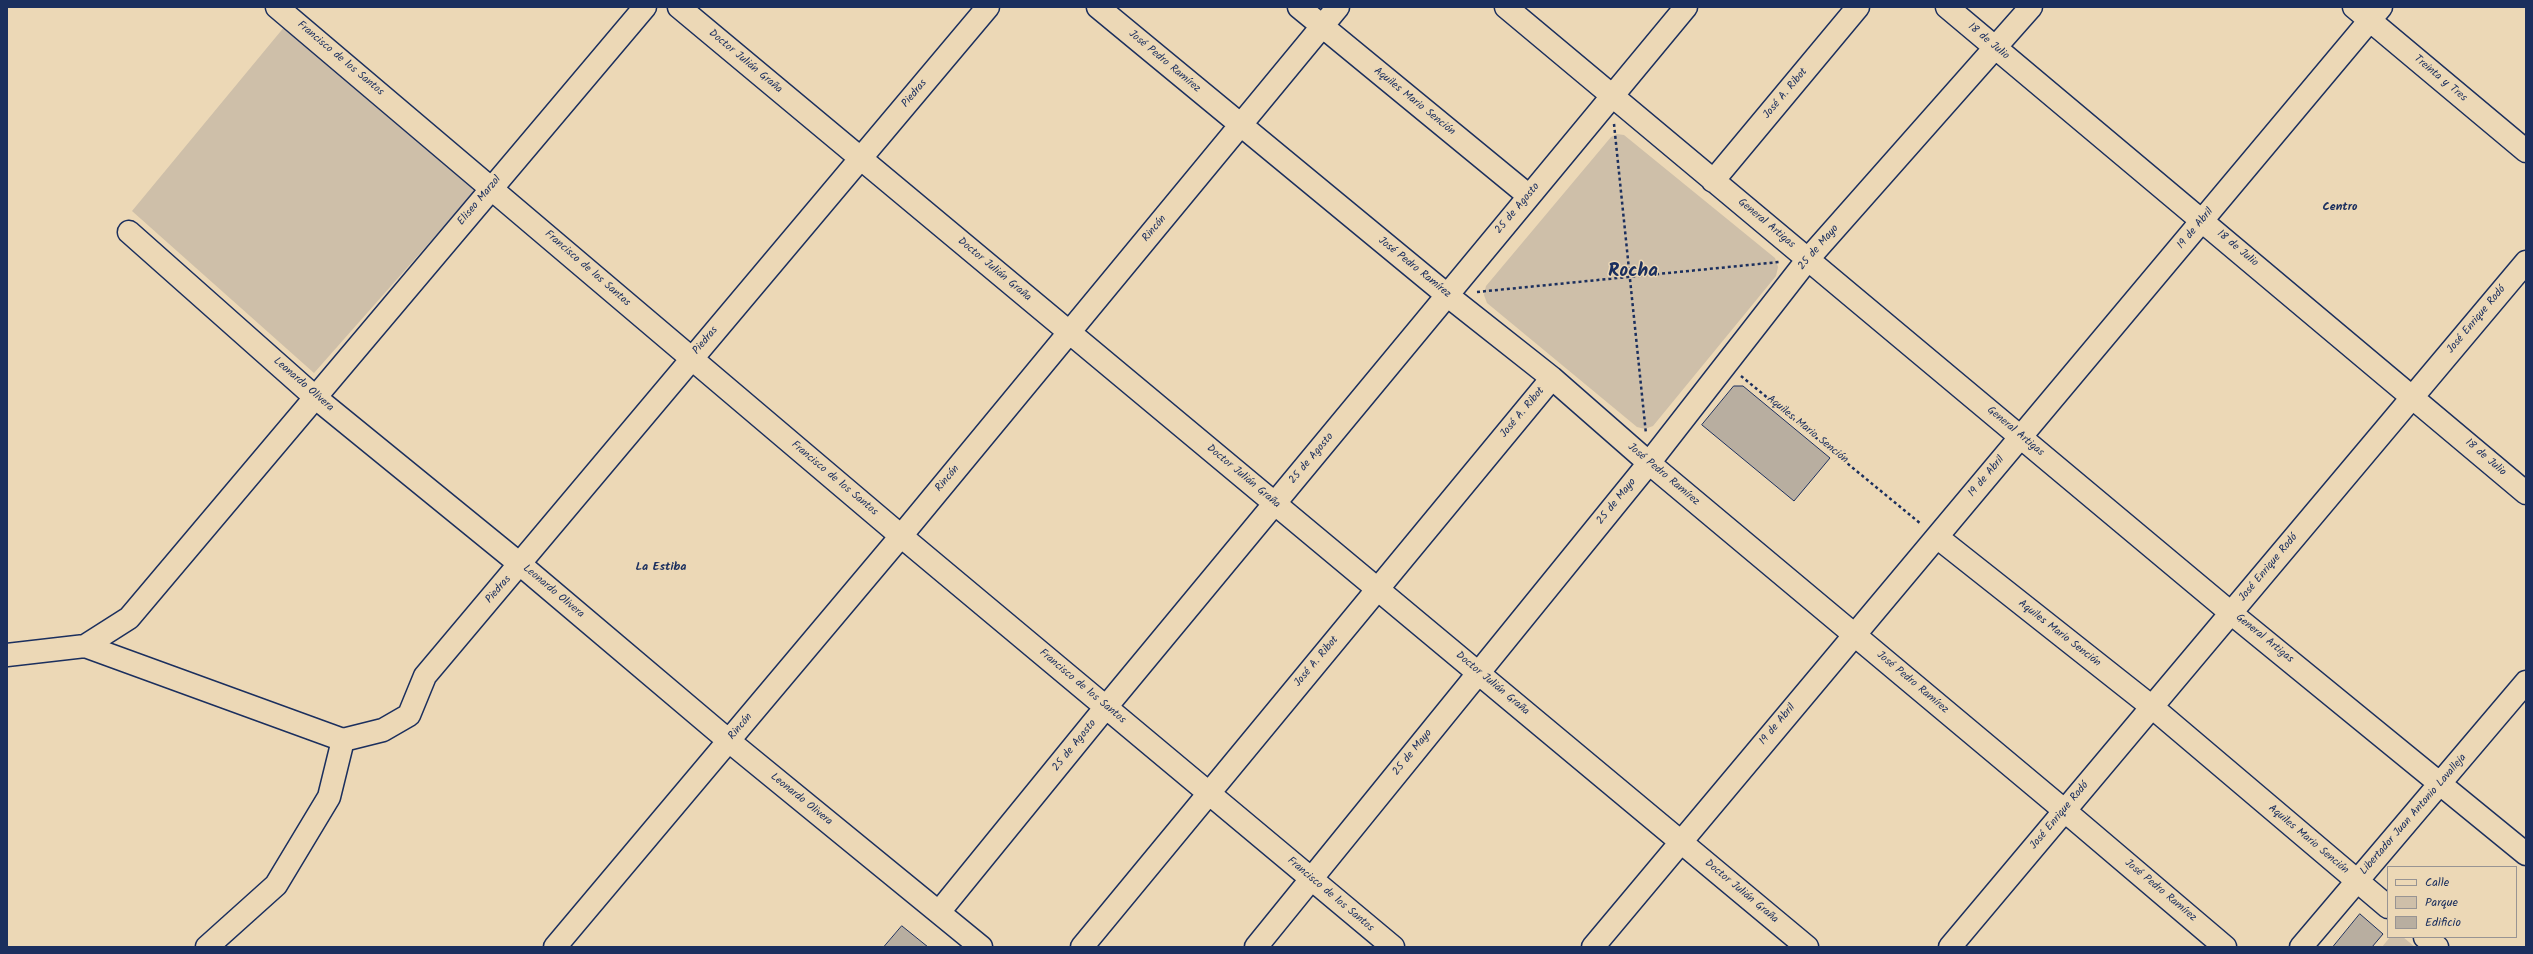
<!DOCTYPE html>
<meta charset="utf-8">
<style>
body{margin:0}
#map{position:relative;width:2533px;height:954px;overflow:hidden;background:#ecd8b6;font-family:Kalam,sans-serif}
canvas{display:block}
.frame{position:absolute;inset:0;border:8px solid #1b2f5e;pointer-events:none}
.legend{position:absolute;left:2387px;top:866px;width:130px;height:72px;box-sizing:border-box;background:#ecd8b6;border:1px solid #989493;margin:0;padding:5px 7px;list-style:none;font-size:12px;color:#1b2f5e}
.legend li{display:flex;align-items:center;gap:8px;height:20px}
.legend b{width:20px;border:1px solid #989493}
</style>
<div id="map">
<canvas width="2533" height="954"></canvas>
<div class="frame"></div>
<ul class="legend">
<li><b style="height:5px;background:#ecd8b6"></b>Calle</li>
<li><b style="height:11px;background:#cebfa9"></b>Parque</li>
<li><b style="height:11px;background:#b8aea0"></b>Edificio</li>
</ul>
</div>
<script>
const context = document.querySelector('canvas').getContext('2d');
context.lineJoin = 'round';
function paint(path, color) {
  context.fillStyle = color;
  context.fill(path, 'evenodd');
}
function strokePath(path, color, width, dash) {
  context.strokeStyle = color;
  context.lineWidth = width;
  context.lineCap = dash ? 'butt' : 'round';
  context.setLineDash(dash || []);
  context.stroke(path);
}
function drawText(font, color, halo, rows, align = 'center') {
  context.font = font + ' Kalam,sans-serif';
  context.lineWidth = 3;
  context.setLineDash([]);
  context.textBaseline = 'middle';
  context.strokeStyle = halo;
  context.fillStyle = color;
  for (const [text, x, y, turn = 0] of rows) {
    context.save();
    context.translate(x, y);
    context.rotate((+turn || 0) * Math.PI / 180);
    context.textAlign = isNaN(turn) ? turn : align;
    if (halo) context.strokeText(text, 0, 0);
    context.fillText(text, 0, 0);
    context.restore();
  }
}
const green = new Path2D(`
 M285 26 476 190 314 373 132 211Z
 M1617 134 1624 135 1775 258 1778 267 1776 276 1653 426 1645 429 1637 427 1487 303 1484 295 1486 286 1611 137Z
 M2390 937H2403L2415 947H2382Z`);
const building = new Path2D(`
 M1734 386H1743L1830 458 1794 501 1702 425Z
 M2360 914 2383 934 2372 947H2333Z
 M902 926 928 947H884Z`);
const path = new Path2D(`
 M1614 124 1646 434
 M1477 292 1779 262
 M1741 376 1921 524`);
const minor = new Path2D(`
 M277 7 901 536 1393 947
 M679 7 1807 947
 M1098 7 1447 295 1552 378 1649 463 2065 811 2225 947
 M1299 7 1529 196
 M1506 7 2231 613 2526 854
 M1947 7 2526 493
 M2354 7 2526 151
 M1713 181 1858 7
 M129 232 316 398 521 565 729 741 981 947
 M1937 537 2152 707 2388 907
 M85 646 343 740
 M7 655 85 646 129 618 645 7
 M939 912 1106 707 1686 7
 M2425 937 2437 947
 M207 947 276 885 329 797 343 740 383 730 409 715 425 676 988 7
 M555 947 901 536 1338 7
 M1082 947 1552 378
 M1256 947 1649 463 1808 259 2031 7
 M1593 947 2381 7
 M1950 947 2526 262
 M2301 947 2526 682`);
const streetNames = [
 ["18 de Julio",1988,42,40],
 ["Francisco de los Santos",340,59,40],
 ["Doctor Julián Graña",745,62,40],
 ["José Pedro Ramírez",1164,62,40],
 ["Treinta y Tres",2440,79,40],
 ["Piedras",915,94,-50],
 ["José A. Ribot",1786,94,-50],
 ["Aquiles Mario Sención",1414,102,39],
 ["Eliseo Marzol",480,201,-50],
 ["25 de Agosto",1518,209,-50],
 ["General Artigas",1766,224,40],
 ["Rincón",1155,229,-50],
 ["19 de Abril",2196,229,-50],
 ["25 de Mayo",1819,248,-49],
 ["18 de Julio",2237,249,40],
 ["José Pedro Ramírez",1414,268,39],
 ["Francisco de los Santos",587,269,41],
 ["Doctor Julián Graña",994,270,40],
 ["José Enrique Rodó",2477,320,-50],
 ["Piedras",706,341,-50],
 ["Leonardo Olivera",303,385,41],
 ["José A. Ribot",1523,413,-50],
 ["Aquiles Mario Sención",1807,430,39],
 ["General Artigas",2015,432,40],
 ["18 de Julio",2485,458,41],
 ["25 de Agosto",1312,459,-50],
 ["José Pedro Ramírez",1663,475,40],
 ["Doctor Julián Graña",1243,477,40],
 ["19 de Abril",1987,477,-50],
 ["Francisco de los Santos",834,479,40],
 ["Rincón",948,479,-50],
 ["25 de Mayo",1617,502,-51],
 ["José Enrique Rodó",2269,568,-50],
 ["Piedras",499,590,-49],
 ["Leonardo Olivera",553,592,40],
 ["Aquiles Mario Sención",2059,634,38],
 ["General Artigas",2264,639,39],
 ["José A. Ribot",1317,662,-50],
 ["José Pedro Ramírez",1912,683,40],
 ["Doctor Julián Graña",1492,684,40],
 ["Francisco de los Santos",1082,687,40],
 ["19 de Abril",1778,725,-50],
 ["Rincón",741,727,-50],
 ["25 de Agosto",1075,746,-51],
 ["25 de Mayo",1413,753,-51],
 ["Leonardo Olivera",801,800,39],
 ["Libertador Juan Antonio Lavalleja",2414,815,-49],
 ["José Enrique Rodó",2060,816,-50],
 ["Aquiles Mario Sención",2308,840,40],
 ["José Pedro Ramírez",2160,891,40],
 ["Doctor Julián Graña",1741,892,40],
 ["Francisco de los Santos",1330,895,40]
];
const neighbourhoodNames = [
 ["Centro",2340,208],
 ["La Estiba",661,568]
];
const townNames = [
 ["Rocha",1633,273]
];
paint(green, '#cebfa9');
paint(building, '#b8aea0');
strokePath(building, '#1b2f5e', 1);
strokePath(minor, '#1b2f5e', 25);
strokePath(path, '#1b2f5e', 2.5, [3, 3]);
strokePath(minor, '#ecd8b6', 22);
drawText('11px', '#1b2f5e', '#ecd8b6', streetNames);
drawText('bold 12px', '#1b2f5e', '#ecd8b6', neighbourhoodNames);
drawText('bold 19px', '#1b2f5e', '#ecd8b6', townNames);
</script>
